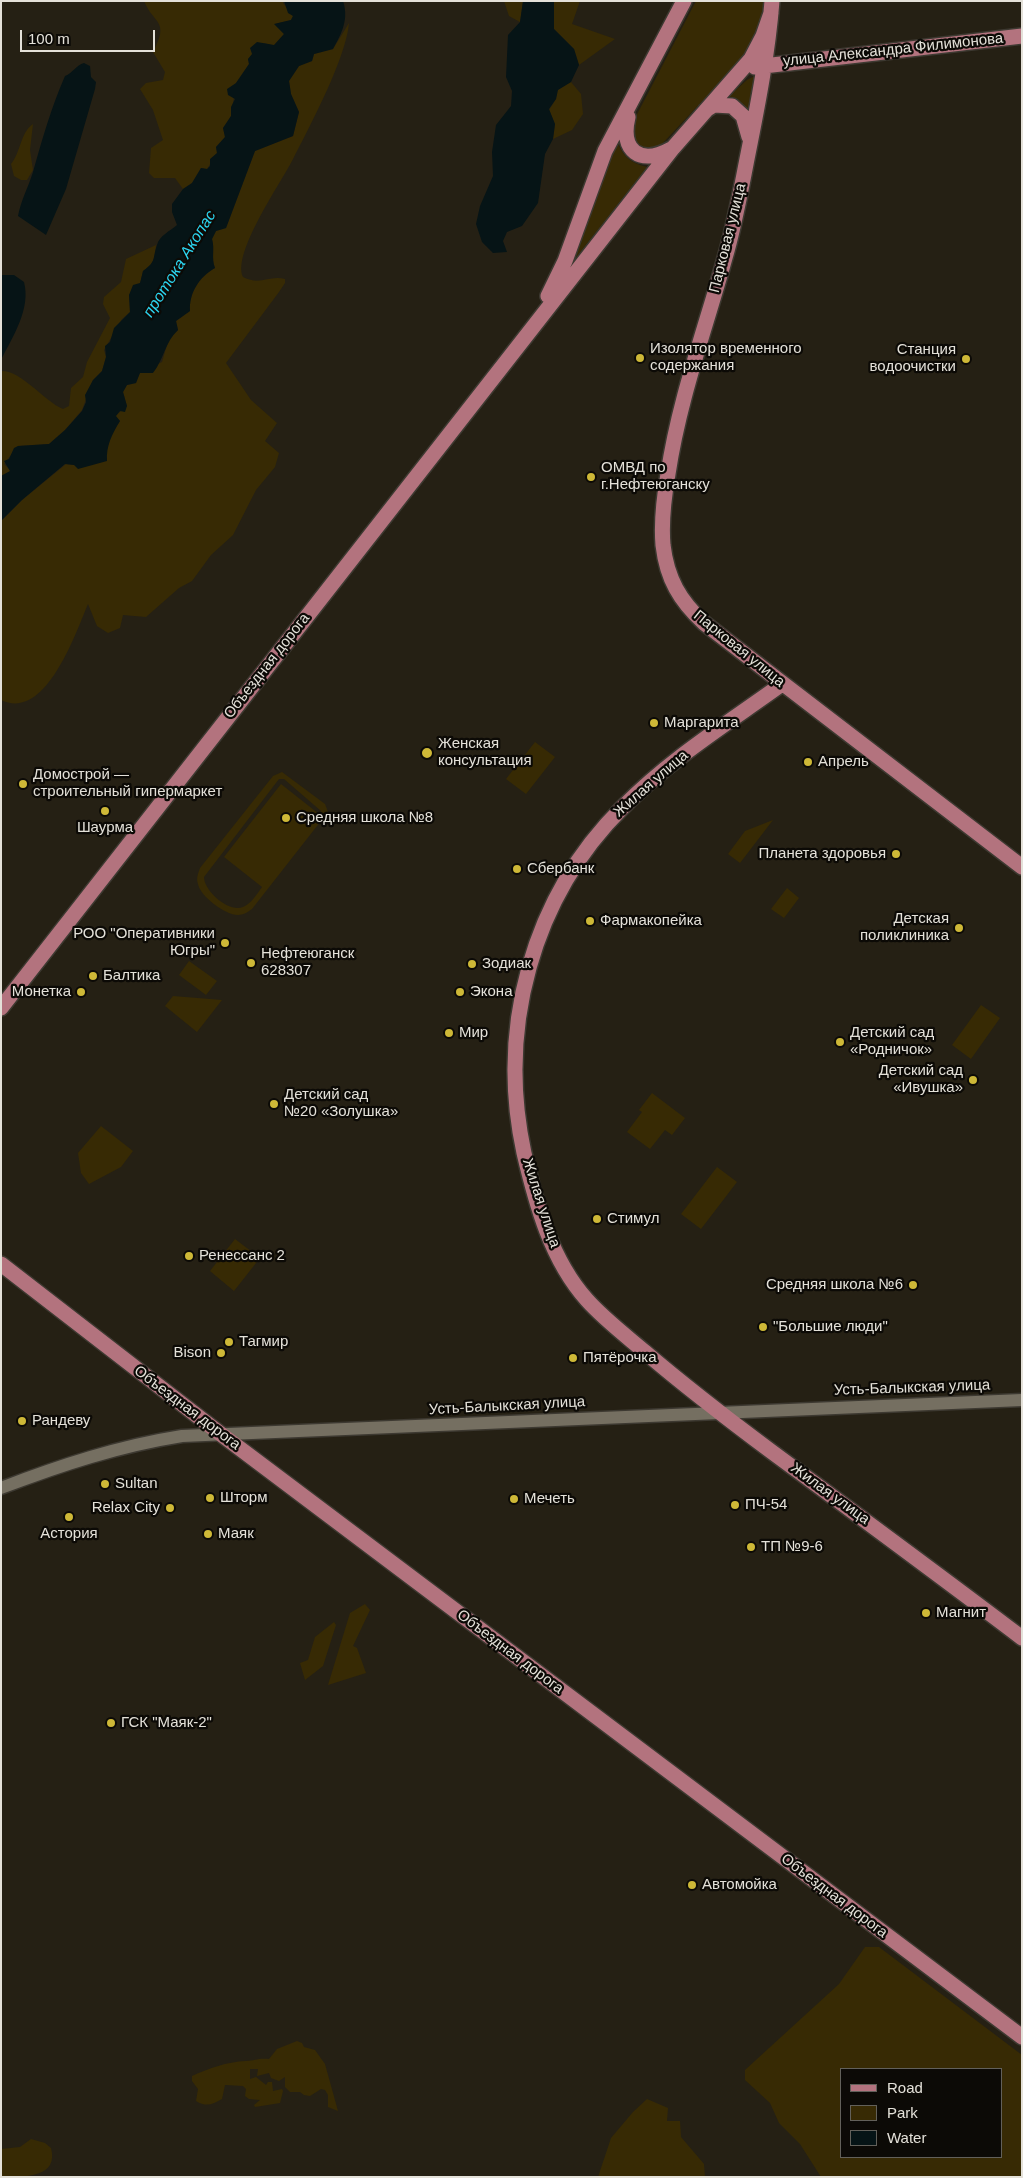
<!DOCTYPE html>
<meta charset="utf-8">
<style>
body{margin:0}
#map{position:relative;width:1023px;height:2178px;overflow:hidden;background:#252014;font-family:Helvetica,sans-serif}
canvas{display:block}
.frame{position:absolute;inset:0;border:2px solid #e4e1d9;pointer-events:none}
.legend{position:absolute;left:840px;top:2068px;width:162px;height:90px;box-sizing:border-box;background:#0c0a06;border:1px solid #62605a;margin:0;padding:6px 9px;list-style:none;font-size:15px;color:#e4e1d9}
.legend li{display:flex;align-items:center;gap:10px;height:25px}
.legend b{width:25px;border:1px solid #62605a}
.scale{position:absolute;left:20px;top:30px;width:135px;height:22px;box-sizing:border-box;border:2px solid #e4e1d9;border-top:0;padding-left:6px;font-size:15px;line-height:18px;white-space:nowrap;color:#e4e1d9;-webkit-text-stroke:4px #0c0a06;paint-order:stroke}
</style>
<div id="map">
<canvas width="1023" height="2178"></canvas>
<div class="frame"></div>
<ul class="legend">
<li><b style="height:6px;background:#b3737e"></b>Road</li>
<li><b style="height:14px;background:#372a04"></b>Park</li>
<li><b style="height:14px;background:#061416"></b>Water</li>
</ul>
<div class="scale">100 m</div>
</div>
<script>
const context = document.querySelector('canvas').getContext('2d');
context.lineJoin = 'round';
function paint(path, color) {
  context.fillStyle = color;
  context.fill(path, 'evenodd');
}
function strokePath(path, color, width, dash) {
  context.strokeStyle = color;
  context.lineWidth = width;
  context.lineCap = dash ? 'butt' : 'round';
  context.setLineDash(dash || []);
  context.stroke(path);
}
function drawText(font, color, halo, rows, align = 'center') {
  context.font = font + ' Helvetica,sans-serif';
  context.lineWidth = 4.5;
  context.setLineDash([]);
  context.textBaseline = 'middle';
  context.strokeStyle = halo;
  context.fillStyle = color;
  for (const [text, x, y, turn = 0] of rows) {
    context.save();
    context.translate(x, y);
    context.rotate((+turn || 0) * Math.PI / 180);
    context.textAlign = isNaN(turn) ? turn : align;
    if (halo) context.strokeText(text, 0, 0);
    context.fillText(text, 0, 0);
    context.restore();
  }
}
const green = new Path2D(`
 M144 1H284L283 3 293 16 291 20 275 24 284 34 274 46 264 43 248 59 249 64 236 83 231 116 223 128 225 137 216 147 217 153 207 169 201 168 192 183 183 189 175 178H154L149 173 151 148 163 140 153 110 140 89 146 83 163 80 165 72 153 52C170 20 154 25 144 1Z
 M504 1H523L520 22 509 16Z
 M554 1H580L572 24 615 39 579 65 574 49 554 29Z
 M696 1H764L761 25 750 50 662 144C652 151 645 150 635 143L633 122Z
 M349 23C346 58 311 124 294 157 282 182 232 252 243 277 260 286 269 275 285 279V283L279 292 226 363 251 400 277 423 265 441 279 453 275 467 256 490 233 535 211 555 192 581 179 588 146 617 123 615 120 628 108 633 97 626 88 604C76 632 46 722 1 700V521L22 500 66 464 74 465 106 452 111 435 120 421 115 416 127 406 123 392 127 385 136 383 140 372 162 362 169 338 178 330 176 321 190 311C189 293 199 277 215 268 211 258 215 250 212 239L216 231 226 228 255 151 293 136 299 112 291 94 289 81 299 66 312 61 314 54 333 49Z
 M758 74 750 117 742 105 729 96 747 80Z
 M571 82 581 94 583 114 572 130 553 139 555 124 549 110 556 99 557 90Z
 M33 124 30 150 33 170 27 180H21L14 176 11 164C21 152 20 133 33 124Z
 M617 141C623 157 631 163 647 167L571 264Z
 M156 245C155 258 154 264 143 271L140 284 129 295 130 312 122 319 104 350 106 357 102 371 93 380 82 410 65 430 49 444 18 446 4 464 11 471 1 476V371C21 370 44 401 63 409L69 406 71 388 83 377 87 362 110 318 103 304 104 297 121 282 126 259Z
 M535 742 555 757 526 794 506 779Z
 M282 772 325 804 328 812 252 909C248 912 243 915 238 915 225 915 200 896 198 884 196 878 198 874 200 868L273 776ZM279 779H284L321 811 319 814 281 784 224 857 262 887C257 894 251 904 243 907 229 913 204 891 204 877Z
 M773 820 740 863 728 854 745 831Z
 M787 888 799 898 784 918 771 909Z
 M189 961 217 981 206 995 179 975Z
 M173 996 222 1000 197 1032 165 1006Z
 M981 1005 1000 1018 971 1059 952 1045Z
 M652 1093 685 1118 672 1135 665 1130 650 1149 627 1132 642 1112 639 1110Z
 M101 1126 133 1151 121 1167 89 1184 81 1173 78 1153Z
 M717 1167 737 1182 701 1229 681 1214Z
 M235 1239 260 1258 234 1291 210 1271Z
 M365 1604 370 1610 353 1646 357 1648 366 1673 328 1685 350 1613Z
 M334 1622 336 1625 323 1666 305 1680 300 1663 308 1660 315 1637Z
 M865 1947H879L1022 2055V2177H821L800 2144 779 2123 770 2103 745 2080V2070L839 1984ZM842 2069H1002V2157H842Z
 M297 2041 302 2043 304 2047 315 2050 325 2064 338 2111 328 2107V2095L325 2090 321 2089 310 2096 304 2095 300 2092H290L285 2087V2077L279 2081 271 2078 269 2073 257 2076 258 2069H250V2079L256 2077 266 2085 268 2082H272L273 2091 282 2089 283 2091 280 2103 255 2107 254 2105 260 2100 249 2099 245 2096 246 2089 243 2086 225 2085 222 2099C212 2105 206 2107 196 2101L198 2089 192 2081V2076C210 2068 226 2062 246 2061 256 2061 256 2058 269 2059L277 2049Z
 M647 2099 668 2108 667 2121H680L681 2137 704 2164 705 2177H598L611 2138 633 2112Z
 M31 2139 45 2143 51 2148C59 2178 24 2177 1 2177V2149L20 2147Z`);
const water = new Path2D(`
 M284 1H343C349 19 342 33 333 49L314 54 312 61 299 66 289 81 291 94 299 112 293 136 255 151 226 228 216 231 212 239C215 249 211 258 215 268 199 277 189 293 190 311L176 321 178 330C165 342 164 359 153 373H140L136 383 127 385 123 392 127 406 125 412 120 411 116 416 120 421C112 434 106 446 107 461L78 469 74 465 65 464 22 500 1 521V476L10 471 4 461 9 459 14 448 18 446 49 444 65 430 82 411 86 402 85 395 93 380 102 371 106 357 105 346 110 342 114 328 130 312 129 295 133 285 140 283 143 271C157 261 152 259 157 245 159 236 170 231 177 225L172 212V204L183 189 192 183 201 168 207 169 210 166V159L217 153 216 147 225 137 223 128 231 116V107L235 99 228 95 227 89 236 83 249 64 248 59 252 54 250 48 257 42 274 45 284 34 274 24 291 20 293 16 288 13Z
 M523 1H554V29L574 49 579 65 571 82 558 90 556 99 549 109 555 124 553 139 545 154 538 203 522 226 507 232 503 241 507 252 493 253 482 242 476 224 480 206 493 176 492 152 496 125 511 106 512 91 506 77 508 35 520 22Z
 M84 63 90 66 91 77 96 82 95 89 66 189 46 235 18 216C21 200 28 188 33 172 42 140 51 108 65 76 73 73 76 65 84 63Z
 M1 275H14L24 282C31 309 13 336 1 360Z`);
const minor = new Path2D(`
 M1 1488C61 1465 119 1446 182 1436L1022 1400`);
const major = new Path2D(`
 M772 1C768 53 758 104 748 154 741 189 735 224 725 258 705 330 679 400 668 474 664 497 661 522 663 545 667 579 680 601 704 623L1022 867
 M755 67 1022 36
 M706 110 714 105 732 106 743 116 749 137
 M628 117C620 151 640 166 671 149
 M548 296 565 261 605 151 684 1
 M782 684C728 723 670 759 623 807 532 897 497 1028 524 1153 536 1204 551 1260 587 1300 604 1319 625 1335 645 1352 686 1387 729 1420 772 1452 856 1514 939 1575 1022 1638
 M1 1008 673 148 751 59 763 36 771 13
 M1 1264 222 1435 1022 2037`);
const markers = [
 [640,358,5,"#ceb837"],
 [966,359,5,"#ceb837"],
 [591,477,5,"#ceb837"],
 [654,723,5,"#ceb837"],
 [427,753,6,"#ceb837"],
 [808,762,5,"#ceb837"],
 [23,784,5,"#ceb837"],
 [105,811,5,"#ceb837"],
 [286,818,5,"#ceb837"],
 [896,854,5,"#ceb837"],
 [517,869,5,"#ceb837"],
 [590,921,5,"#ceb837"],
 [959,928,5,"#ceb837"],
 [225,943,5,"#ceb837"],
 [251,963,5,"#ceb837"],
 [472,964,5,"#ceb837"],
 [93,976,5,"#ceb837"],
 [81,992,5,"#ceb837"],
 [460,992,5,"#ceb837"],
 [449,1033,5,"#ceb837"],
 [840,1042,5,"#ceb837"],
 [973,1080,5,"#ceb837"],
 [274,1104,5,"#ceb837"],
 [597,1219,5,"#ceb837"],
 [189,1256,5,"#ceb837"],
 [913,1285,5,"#ceb837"],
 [763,1327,5,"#ceb837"],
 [229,1342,5,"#ceb837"],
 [221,1353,5,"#ceb837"],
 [573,1358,5,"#ceb837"],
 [22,1421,5,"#ceb837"],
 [105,1484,5,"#ceb837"],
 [210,1498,5,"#ceb837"],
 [514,1499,5,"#ceb837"],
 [735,1505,5,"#ceb837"],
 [170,1508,5,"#ceb837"],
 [69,1517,5,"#ceb837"],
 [208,1534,5,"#ceb837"],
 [751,1547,5,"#ceb837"],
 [926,1613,5,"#ceb837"],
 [111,1723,5,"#ceb837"],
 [692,1885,5,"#ceb837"]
];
const streetNames = [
 ["улица Александра Филимонова",893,50,-6],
 ["Парковая улица",728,238,-76],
 ["Парковая улица",739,649,39],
 ["Объездная дорога",267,666,-52],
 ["Жилая улица",651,784,-41],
 ["Жилая улица",541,1203,72],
 ["Усть-Балыкская улица",912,1388,-2],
 ["Усть-Балыкская улица",507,1406,-3],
 ["Объездная дорога",187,1408,37],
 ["Жилая улица",830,1494,36],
 ["Объездная дорога",510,1652,37],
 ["Объездная дорога",834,1896,37]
];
const poiNames = [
 ["Изолятор временного",650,349],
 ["содержания",650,366],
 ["Станция",956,350,"right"],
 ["водоочистки",956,367,"right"],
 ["ОМВД по",601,468],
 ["г.Нефтеюганску",601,485],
 ["Маргарита",664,723],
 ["Женская",438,744],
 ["консультация",438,761],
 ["Апрель",818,762],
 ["Домострой —",33,775],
 ["строительный гипермаркет",33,792],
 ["Средняя школа №8",296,818],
 ["Шаурма",105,828,"center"],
 ["Планета здоровья",886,854,"right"],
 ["Сбербанк",527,869],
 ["Детская",949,919,"right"],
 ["поликлиника",949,936,"right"],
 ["Фармакопейка",600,921],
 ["РОО \"Оперативники",215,934,"right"],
 ["Югры\"",215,951,"right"],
 ["Нефтеюганск",261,954],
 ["628307",261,971],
 ["Зодиак",482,964],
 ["Балтика",103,976],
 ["Монетка",71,992,"right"],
 ["Экона",470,992],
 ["Мир",459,1033],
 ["Детский сад",850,1033],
 ["«Родничок»",850,1050],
 ["Детский сад",963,1071,"right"],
 ["«Ивушка»",963,1088,"right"],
 ["Детский сад",284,1095],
 ["№20 «Золушка»",284,1112],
 ["Стимул",607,1219],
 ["Ренессанс 2",199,1256],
 ["Средняя школа №6",903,1285,"right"],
 ["\"Большие люди\"",773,1327],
 ["Тагмир",239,1342],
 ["Bison",211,1353,"right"],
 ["Пятёрочка",583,1358],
 ["Рандеву",32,1421],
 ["Sultan",115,1484],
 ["Шторм",220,1498],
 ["Мечеть",524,1499],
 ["ПЧ-54",745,1505],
 ["Relax City",160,1508,"right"],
 ["Астория",69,1534,"center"],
 ["Маяк",218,1534],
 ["ТП №9-6",761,1547],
 ["Магнит",936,1613],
 ["ГСК \"Маяк-2\"",121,1723],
 ["Автомойка",702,1885]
];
const waterNames = [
 ["протока Акопас",180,264,-58]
];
paint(green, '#372a04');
paint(water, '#061416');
strokePath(minor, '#3d3931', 15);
strokePath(major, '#3d3931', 18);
strokePath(minor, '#756f61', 12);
strokePath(major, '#b3737e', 15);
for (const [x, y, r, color] of markers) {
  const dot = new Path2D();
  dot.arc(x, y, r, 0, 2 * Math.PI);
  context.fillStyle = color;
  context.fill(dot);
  strokePath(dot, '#0c0a06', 2);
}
drawText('15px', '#e4e1d9', '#0c0a06', streetNames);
drawText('15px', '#e4e1d9', '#0c0a06', poiNames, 'left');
drawText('italic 16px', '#2cd5f0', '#0c0a06', waterNames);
</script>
